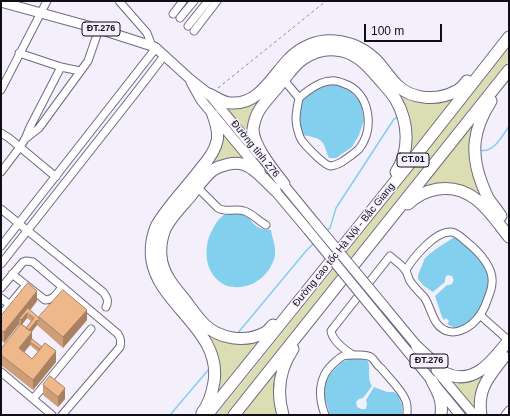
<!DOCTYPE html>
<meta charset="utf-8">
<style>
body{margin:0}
#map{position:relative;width:510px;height:416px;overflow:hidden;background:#f3effb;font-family:Helvetica,sans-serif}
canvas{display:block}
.frame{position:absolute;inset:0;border:2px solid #110d17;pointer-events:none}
.scale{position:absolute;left:364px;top:24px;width:78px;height:18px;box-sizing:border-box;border:2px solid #110d17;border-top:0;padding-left:5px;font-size:12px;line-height:14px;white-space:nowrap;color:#110d17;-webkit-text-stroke:3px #f3effb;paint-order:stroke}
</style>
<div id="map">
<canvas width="510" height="416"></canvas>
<div class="frame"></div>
<div class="scale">100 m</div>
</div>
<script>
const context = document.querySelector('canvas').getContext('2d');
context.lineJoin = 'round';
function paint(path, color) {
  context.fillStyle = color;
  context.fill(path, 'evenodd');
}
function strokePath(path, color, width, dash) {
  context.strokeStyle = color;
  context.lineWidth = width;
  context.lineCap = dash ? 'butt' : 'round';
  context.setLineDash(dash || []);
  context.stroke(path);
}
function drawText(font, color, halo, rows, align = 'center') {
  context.font = font + ' Helvetica,sans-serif';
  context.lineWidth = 3;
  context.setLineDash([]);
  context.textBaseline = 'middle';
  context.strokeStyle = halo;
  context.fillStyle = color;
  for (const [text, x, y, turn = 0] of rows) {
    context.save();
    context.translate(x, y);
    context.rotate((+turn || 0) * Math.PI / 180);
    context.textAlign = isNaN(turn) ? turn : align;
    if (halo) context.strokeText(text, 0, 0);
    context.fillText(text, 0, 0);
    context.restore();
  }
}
const green = new Path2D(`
 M509 47V60L228 415H216L348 251Z
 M393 87 405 95H462L407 158Z
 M264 94 251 140 223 107Z
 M483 109 472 142 487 201 468 190 415 194Z
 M222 130 250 162 212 168 210 165Z
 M200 327 212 335 222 341 239 344 267 335 210 408 217 392Z
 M281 361 278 415H237Z
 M486 371 477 415 444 377Z`);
const water = new Path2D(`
 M328 83 338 84 351 92 361 103 364 120 359 135 352 147 336 158H329C327 154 326 149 324 145 321 137 308 136 301 135 300 129 298 122 298 116 297 96 314 91 328 83Z
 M233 212 247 213C253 226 257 229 271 230 272 237 276 247 275 254 275 259 272 264 270 268 266 274 259 281 252 284 243 288 228 289 220 282 206 271 204 253 209 237 212 230 217 219 224 215 226 213 230 212 233 212Z
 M456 236 475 250 493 277 487 305 466 326 455 328 447 324 449 321 446 318 444 320 442 317 435 296 447 285C453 286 455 280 452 276 446 274 445 276 445 282L433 292 424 286 418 279V275L425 258 436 249Z
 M349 359H367C372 367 366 378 372 386L363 398 359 399 356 402 357 407 361 409H366L367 404 366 400 374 387 387 392H394L398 395 402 405V415H330L324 395 326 380 331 373 342 362Z`);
const stream = new Path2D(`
 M480 150C493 154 503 135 509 126
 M327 231 330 228 336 208 394 119 398 117
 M237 334 306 251 314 243
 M170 415 209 369`);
const path = new Path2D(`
 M218 88 326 1`);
const minor = new Path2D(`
 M119 1 147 33 152 46
 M173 14 183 1
 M180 18 194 1
 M188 26 208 1
 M194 31 217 1
 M19 53 61 67 80 71
 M284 80 299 98C297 109 294 120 298 131 299 135 300 139 303 142 307 147 324 165 330 166 334 166 338 164 342 162 347 158 354 154 359 149 374 130 371 97 348 85 342 83 337 80 331 81 320 81 307 91 299 98
 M1 90 47 1
 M1 133 9 138 56 177
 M25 139 39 128 88 61 99 29
 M1 172 20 147 25 139 30 127 61 67
 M198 188 218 208C226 213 235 208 244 211 252 213 258 221 266 225
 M1 209 103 292C107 297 109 301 106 307
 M1 246 156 48
 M1 264 134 95 164 56
 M12 274 45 300C54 300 57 293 62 287
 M1 288 23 262 26 261 33 262 118 334C121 339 121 341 120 347L62 415
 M1 298 10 305
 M1 315 26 285
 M480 315 508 340
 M353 355C345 350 333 342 331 331L334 327 390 256C394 260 402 265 405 270 408 273 408 278 410 281 414 287 419 292 424 297 432 308 432 326 447 331 456 334 466 329 472 324 480 317 485 308 488 298 490 293 492 288 492 283 494 268 479 252 468 243 463 239 457 232 451 232 435 231 413 258 406 270
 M1 372 52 415
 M33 399 91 329
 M325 415C318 397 318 377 333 364 336 361 339 358 343 356 347 355 351 355 355 355 360 355 366 354 371 357 375 360 376 365 381 368 388 377 401 389 405 399 408 404 407 410 407 415
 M505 415 509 410`);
const major = new Path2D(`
 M1 2 99 29 152 46 156 48 190 79 209 94 258 154
 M191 82 201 100 260 171
 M279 179 315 223
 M271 186 308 230
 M384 306 422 352
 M376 313 460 415
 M436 370 474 415`);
const highway = new Path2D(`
 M209 94C216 97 223 103 231 103 259 105 272 76 289 59 300 47 318 39 335 41 351 42 367 50 378 62 384 69 390 78 397 85 412 100 438 101 456 91 461 89 464 85 467 81
 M491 101C473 129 470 153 482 184 484 189 486 194 488 198 492 204 497 210 501 216
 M284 184C274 171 253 146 253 129 254 122 256 115 260 109 266 100 274 92 281 83 288 75 294 65 303 59 312 53 324 49 335 50 355 51 367 65 379 79 385 86 392 93 396 100 409 123 410 151 396 172
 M408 204C416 196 426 191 438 189 473 184 490 213 509 237
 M273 325C270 328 267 332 264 333 245 343 219 339 204 324 197 317 191 308 185 300 174 287 162 273 161 256 160 247 162 237 165 229 171 217 181 207 189 198 197 188 204 177 213 170 221 165 234 162 242 164 254 166 266 182 275 190
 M417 347 445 373C474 387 493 360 509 340
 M432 381C438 392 443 401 441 415
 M202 413C209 404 212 394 214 382 222 331 160 306 152 261 150 249 152 235 157 225 162 216 169 208 175 200 184 189 193 179 202 167 208 160 215 151 217 141 219 132 216 123 213 115
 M207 415 410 163 509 37
 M234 415 509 70
 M283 415C276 391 279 370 293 349
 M481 415C477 388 489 377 504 357`);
const majorBridge = new Path2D(`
 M315 223 384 306
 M308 230 376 313`);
const wall = new Path2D(`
 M37 301 30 310 39 318V317L87 320 63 348 37 325 32 332V339L56 362 33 390 1 365V349L20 325 19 324 4 343 1 340V316ZM27 318 31 321 26 328 22 324ZM30 345 38 352 32 359 24 352Z
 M43 385 65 399 58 407 43 395Z`);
const shadedWall = new Path2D(`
 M37 291V301L28 313H27V318L21 326V320L19 319V324L4 343V332Z
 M87 310V320L63 348V337Z
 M37 320V325L26 338V333Z
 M32 332V343L30 342V345L19 359V348Z
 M56 351V362L33 390V380Z
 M65 388V399L58 407V397Z`);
const building = new Path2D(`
 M28 283 37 291 4 332 1 330V316Z
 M63 290 87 310 63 337 39 317Z
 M28 308 39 318V322L37 320 29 330 26 328 34 318 27 313 21 320 19 319Z
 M21 324 32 332 19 348 32 359 45 343 56 351 33 380 1 355V349Z
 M32 339 42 347 40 349 30 342Z
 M50 376 65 388 58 397 43 385Z`);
const shields = [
 [101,29,38],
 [413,160,32],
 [429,361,38]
];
const shieldNames = [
 ["ĐT.276",101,29],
 ["CT.01",413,160],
 ["ĐT.276",429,361]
];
const streetNames = [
 ["Đường tỉnh 276",255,149,51],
 ["Đường cao tốc Hà Nội - Bắc Giang",344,245,-51]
];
paint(green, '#dadeb2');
paint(water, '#83cfee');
strokePath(stream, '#83cfee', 1.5);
strokePath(minor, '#716881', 9);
strokePath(major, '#716881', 11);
strokePath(highway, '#716881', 13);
strokePath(path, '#8d8994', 1, [3, 3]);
strokePath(minor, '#fff', 7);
strokePath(major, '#fff', 9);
strokePath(highway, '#fff', 11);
strokePath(majorBridge, '#716881', 11, []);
strokePath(majorBridge, '#fff', 9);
paint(wall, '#ce9e78');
paint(shadedWall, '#a78161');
paint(building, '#efb88b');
strokePath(building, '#a78161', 1);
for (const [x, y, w] of shields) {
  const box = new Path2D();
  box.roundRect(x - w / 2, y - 7, w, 14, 3);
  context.fillStyle = '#f3effb';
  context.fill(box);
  strokePath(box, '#110d17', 1);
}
drawText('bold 9px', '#110d17', null, shieldNames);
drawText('10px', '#110d17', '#f3effb', streetNames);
</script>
